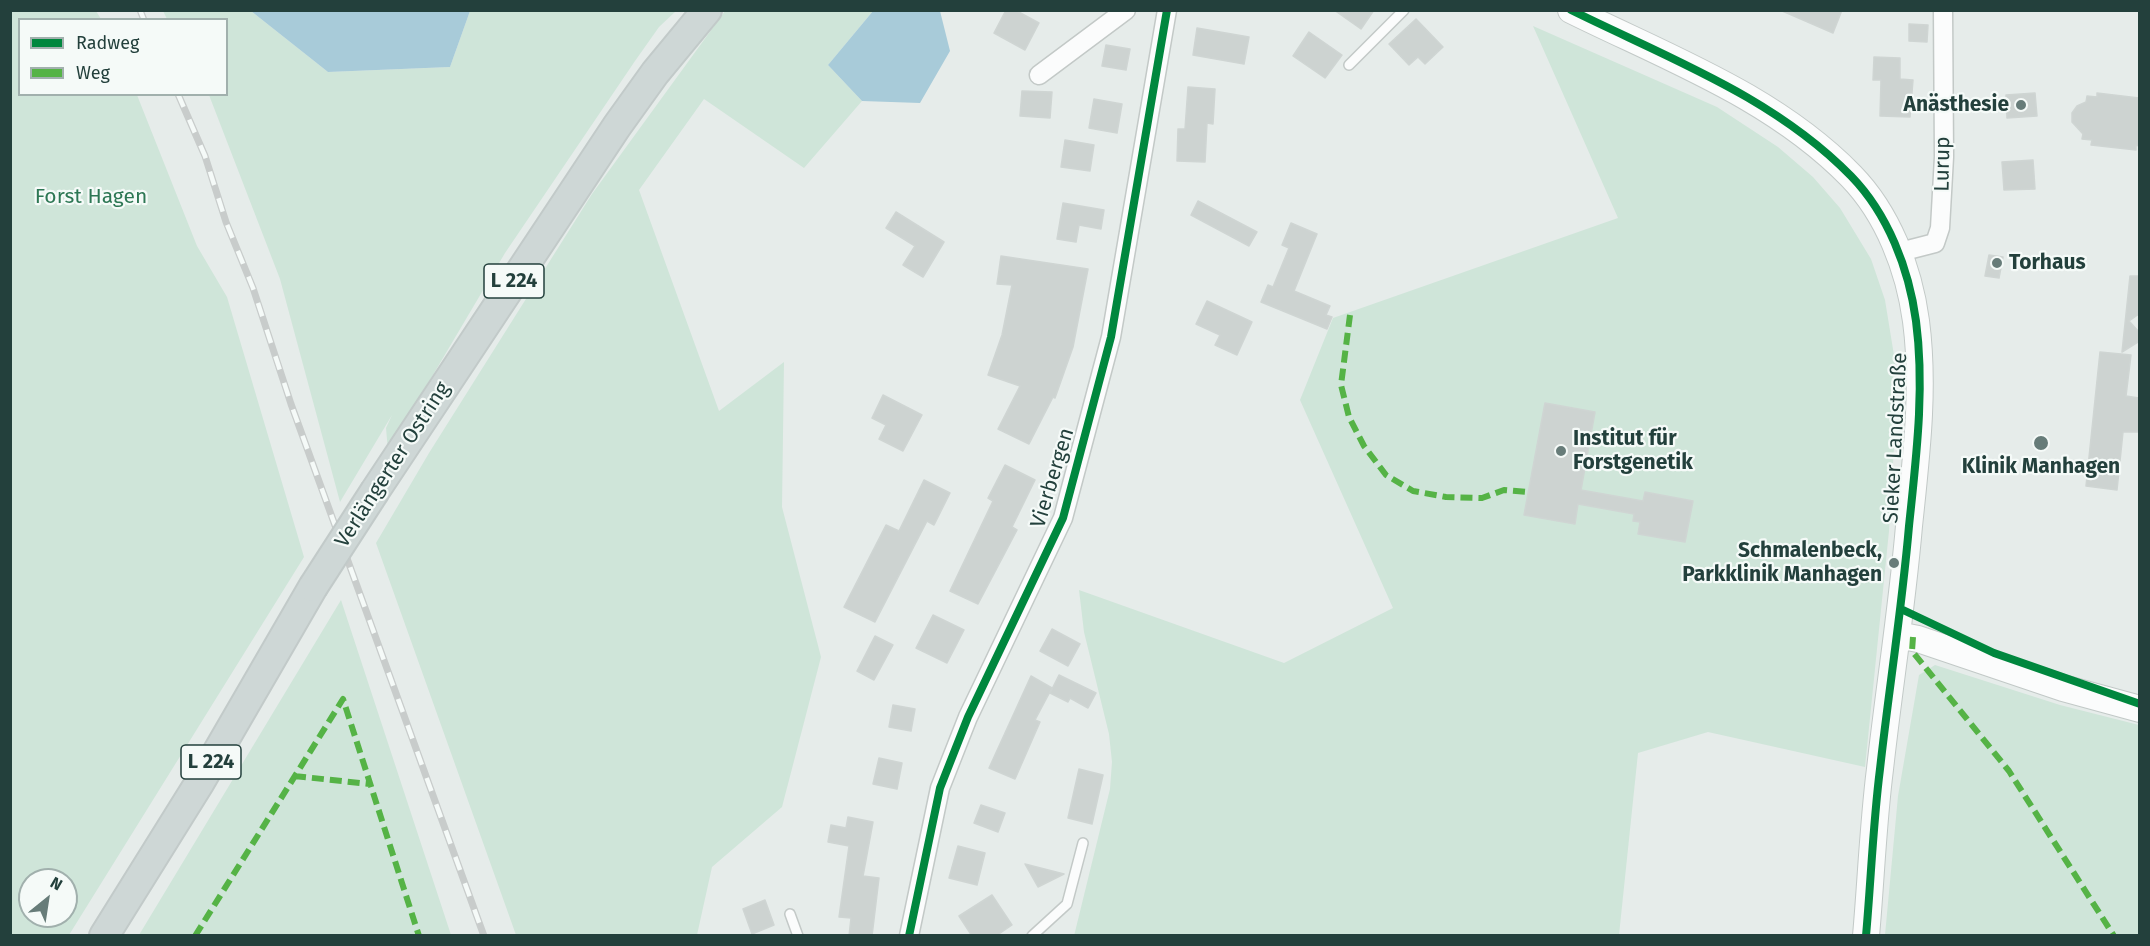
<!DOCTYPE html>
<meta charset="utf-8">
<style>
body{margin:0}
#map{position:relative;width:2150px;height:946px;overflow:hidden;background:#e6ecea;font-family:"Fira Sans",sans-serif}
canvas{display:block}
.frame{position:absolute;inset:0;border:12px solid #23403c;pointer-events:none}
.legend{position:absolute;left:18px;top:18px;width:210px;height:78px;box-sizing:border-box;background:#f5faf8;border:2px solid #a1b0ad;margin:0;padding:8px 10px;list-style:none;font-size:18px;color:#23403c}
.legend li{display:flex;align-items:center;gap:12px;height:30px}
.legend b{width:30px;border:2px solid #a1b0ad}
.north{position:absolute;left:18px;top:868px;width:60px;height:60px;box-sizing:border-box;background:#f5faf8;border:2px solid #a1b0ad;border-radius:50%;rotate:30deg;font-size:16px;font-weight:700;line-height:24px;text-align:center;color:#23403c}
.north::after{content:'';display:block;margin:auto;width:21px;height:27px;background:#677c79;clip-path:polygon(50% 0,100% 100%,50% 72%,0 100%)}
</style>
<div id="map">
<canvas width="2150" height="946"></canvas>
<div class="frame"></div>
<ul class="legend">
<li><b style="height:8px;background:#00873e"></b>Radweg</li>
<li><b style="height:8px;background:#55b346"></b>Weg</li>
</ul>
<div class="north">N</div>
</div>
<script>
const context = document.querySelector('canvas').getContext('2d');
context.lineJoin = 'round';
function paint(path, color) {
  context.fillStyle = color;
  context.fill(path, 'evenodd');
}
function strokePath(path, color, width, dash) {
  context.strokeStyle = color;
  context.lineWidth = width;
  context.lineCap = dash ? 'butt' : 'round';
  context.setLineDash(dash || []);
  context.stroke(path);
}
function drawText(font, color, halo, rows, align = 'center') {
  context.font = font + ' "Fira Sans",sans-serif';
  context.lineWidth = 4.5;
  context.setLineDash([]);
  context.textBaseline = 'middle';
  context.strokeStyle = halo;
  context.fillStyle = color;
  for (const [text, x, y, turn = 0] of rows) {
    context.save();
    context.translate(x, y);
    context.rotate((+turn || 0) * Math.PI / 180);
    context.textAlign = isNaN(turn) ? turn : align;
    if (halo) context.strokeText(text, 0, 0);
    context.fillText(text, 0, 0);
    context.restore();
  }
}
const green = new Path2D(`
 M10 11H96L101 19 20 20V94L137 95 197 246 227 297 304 557 69 935H11ZM30 880H66V916H30Z
 M163 11H251L328 72 450 67 470 11H676L659 27 635 61 505 253 388 451 386 428 392 415 340 502 280 279 209 95 226 94V20L167 19Z
 M725 11H873L828 65 862 101 804 168 704 99 639 190 719 411 784 362 782 507 821 657 782 807 712 867 697 935H516L376 543 429 453 592 194Z
 M1533 26 1717 107 1778 147 1813 177 1840 208 1871 259 1885 300 1898 380 1889 531 1865 767 1708 732 1638 753 1619 935 1074 936 1110 789 1112 762 1109 734 1084 632 1079 590 1284 663 1393 608 1300 400 1333 318 1618 218Z
 M341 600 451 935H139Z
 M1935 665 2060 705 2139 725V935H1885L1898 796 1919 675Z`);
const water = new Path2D(`
 M251 11H470L450 67 328 72Z
 M873 11H940L950 51 920 103 862 101 828 65Z`);
const building = new Path2D(`
 M1006 10H1015L1039 23 1025 50 994 33Z
 M1334 10H1374L1361 29Z
 M1780 10H1842L1833 33Z
 M1416 19 1443 47 1425 64 1418 57 1409 65 1389 44Z
 M1909 24 1928 25 1927 42 1909 41Z
 M1197 28 1249 37 1244 64 1193 55Z
 M1309 32 1342 55 1325 78 1293 56Z
 M1106 45 1130 49 1126 70 1102 66Z
 M1874 57 1900 58V79L1913 80 1910 117 1880 116 1881 80H1873Z
 M1188 87 1215 89 1213 124 1207 123 1205 162 1177 161 1178 129H1185Z
 M1022 91 1052 92 1050 118 1020 116Z
 M2035 93 2037 116 2007 118 2006 95Z
 M2097 93 2139 98V146L2136 145V150L2091 145 2092 140 2082 139 2083 134 2072 122V113L2077 106 2086 102 2087 96 2097 97Z
 M1094 99 1122 104 1117 133 1089 128Z
 M1065 140 1094 145 1090 171 1061 167Z
 M2033 160 2035 189 2004 190 2002 162Z
 M1198 201 1257 232 1249 246 1191 215Z
 M1063 203 1104 210 1101 229 1079 225 1076 242 1057 239Z
 M896 212 944 242 923 277 903 265 915 246 886 228Z
 M1291 223 1317 234 1294 291 1330 306 1326 315 1332 317 1327 329 1261 302 1268 285 1273 287 1289 248 1282 245Z
 M1989 255 2003 257 1999 278 1985 276Z
 M1001 256 1088 269 1073 347 1055 398 1053 397 1029 444 998 429 1020 386 988 375 1002 335 1012 285 997 284Z
 M2130 276H2139V314L2129 321 2139 332 2138 342 2122 352Z
 M1207 301 1252 322 1237 355 1215 345 1220 335 1196 324Z
 M2100 352 2131 355 2126 396 2139 398V432H2123L2117 490 2086 486Z
 M883 395 922 415 903 451 879 439 886 425 872 418Z
 M1545 403 1595 412 1581 490 1643 501 1645 492 1693 501 1685 542 1638 534 1640 522 1633 521 1634 514 1578 504 1575 524 1524 515Z
 M1005 465 1035 480 1012 527 1017 530 978 604 950 591 993 501 988 498Z
 M924 480 950 493 934 525 927 521 875 622 844 607 886 525 899 531Z
 M933 615 964 630 947 663 916 648Z
 M1052 629 1080 644 1068 666 1040 651Z
 M875 636 893 645 874 680 857 671Z
 M1059 675 1096 693 1088 708 1070 698 1068 702 1050 693Z
 M1031 676 1052 688 1035 720 1040 722 1015 779 989 768Z
 M893 705 915 709 911 731 889 727Z
 M879 758 902 763 897 789 873 784Z
 M1079 769 1103 775 1092 824 1068 818Z
 M981 805 1005 813 998 832 974 823Z
 M848 817 873 822 863 876 879 878 872 936H849L851 918 839 917 849 846 828 842 831 825 846 828Z
 M958 846 985 853 977 885 949 878Z
 M1025 864 1064 874 1038 887Z
 M992 895 1012 925 996 936H972L959 916Z
 M765 900 774 925 752 934 743 909Z`);
const lane = new Path2D(`
 M1349 65 1404 10
 M790 914 798 936
 M1032 936 1067 904 1083 843`);
const street = new Path2D(`
 M1039 75 1126 10
 M1900 252 1935 243 1940 228 1944 157 1943 10
 M909 936 940 788 968 717 1063 518 1111 337 1167 10`);
const secondary = new Path2D(`
 M1571 10C1668 58 1774 97 1851 176 1888 214 1909 269 1916 321 1925 389 1916 459 1909 526 1902 608 1889 688 1880 769 1873 824 1871 880 1866 936
 M1898 635 1918 639 2063 688 2140 709`);
const primary = new Path2D(`
 M375 491 617 126 655 73 707 10
 M104 936 200 782 313 587`);
const rail = new Path2D(`
 M140 10 144 20
 M178 94 205 156 226 222 253 288 291 404 484 936`);
const primaryBridge = new Path2D(`
 M313 587 375 491`);
const quiet = new Path2D(`
 M1350 315 1341 385 1349 417 1364 446 1386 475 1413 491 1446 497 1482 498 1504 490 1527 492
 M1913 637 1912 651 2009 771 2114 936
 M294 776 370 784
 M195 936 343 699 419 936`);
const cycleway = new Path2D(`
 M1571 10C1668 58 1774 97 1851 176 1888 214 1909 269 1916 321 1925 389 1916 459 1909 526 1902 608 1889 688 1880 769 1873 824 1871 880 1866 936
 M1901 609 1994 653 2140 704
 M909 936 940 788 968 717 1063 518 1111 337 1167 10`);
const markers = [
 [2021,105,6,"#677c79"],
 [1997,263,6,"#677c79"],
 [2041,443,8,"#677c79"],
 [1561,451,6,"#677c79"],
 [1894,563,6,"#677c79"]
];
const shields = [
 [514,281,60],
 [211,762,60]
];
const shieldNames = [
 ["L 224",514,281],
 ["L 224",211,762]
];
const poiNames = [
 ["Anästhesie",2009,105],
 ["Torhaus",2009,263,"left"],
 ["Institut für",1573,439,"left"],
 ["Forstgenetik",1573,463,"left"],
 ["Klinik Manhagen",2041,467,"center"],
 ["Schmalenbeck,",1882,551],
 ["Parkklinik Manhagen",1882,575]
];
const streetNames = [
 ["Lurup",1943,164,-89],
 ["Sieker Landstraße",1896,438,-87],
 ["Verlängerter Ostring",393,465,-57],
 ["Vierbergen",1053,478,-73]
];
const parkNames = [
 ["Forst Hagen",91,197]
];
paint(green, '#cfe5d9');
paint(water, '#a8cbd9');
paint(building, '#cdd3d1');
strokePath(building, '#cfd5d3', 1.5);
strokePath(lane, '#c3c9c7', 12);
strokePath(street, '#c3c9c7', 21);
strokePath(secondary, '#c2c9c7', 28);
strokePath(primary, '#c2cac9', 32);
strokePath(lane, '#fbfcfc', 9);
strokePath(street, '#fbfcfc', 18);
strokePath(secondary, '#fbfcfc', 26);
strokePath(primary, '#ced7d6', 28);
strokePath(rail, '#c8cccb', 7);
strokePath(rail, '#f5faf8', 4.5, [14]);
strokePath(primaryBridge, '#c2cac9', 32, []);
strokePath(primaryBridge, '#ced7d6', 28);
strokePath(quiet, '#55b346', 6, [12, 6]);
strokePath(cycleway, '#00873e', 8);
for (const [x, y, r, color] of markers) {
  const dot = new Path2D();
  dot.arc(x, y, r, 0, 2 * Math.PI);
  context.fillStyle = color;
  context.fill(dot);
  strokePath(dot, '#f5faf8', 2);
}
for (const [x, y, w] of shields) {
  const box = new Path2D();
  box.roundRect(x - w / 2, y - 17, w, 34, 4.5);
  context.fillStyle = '#f5faf8';
  context.fill(box);
  strokePath(box, '#23403c', 1.5);
}
drawText('bold 20px', '#23403c', null, shieldNames);
drawText('bold 21px', '#23403c', '#f5faf8', poiNames, 'right');
drawText('21px', '#23403c', '#f5faf8', streetNames);
drawText('21px', '#2d7754', '#f5faf8', parkNames);
</script>
